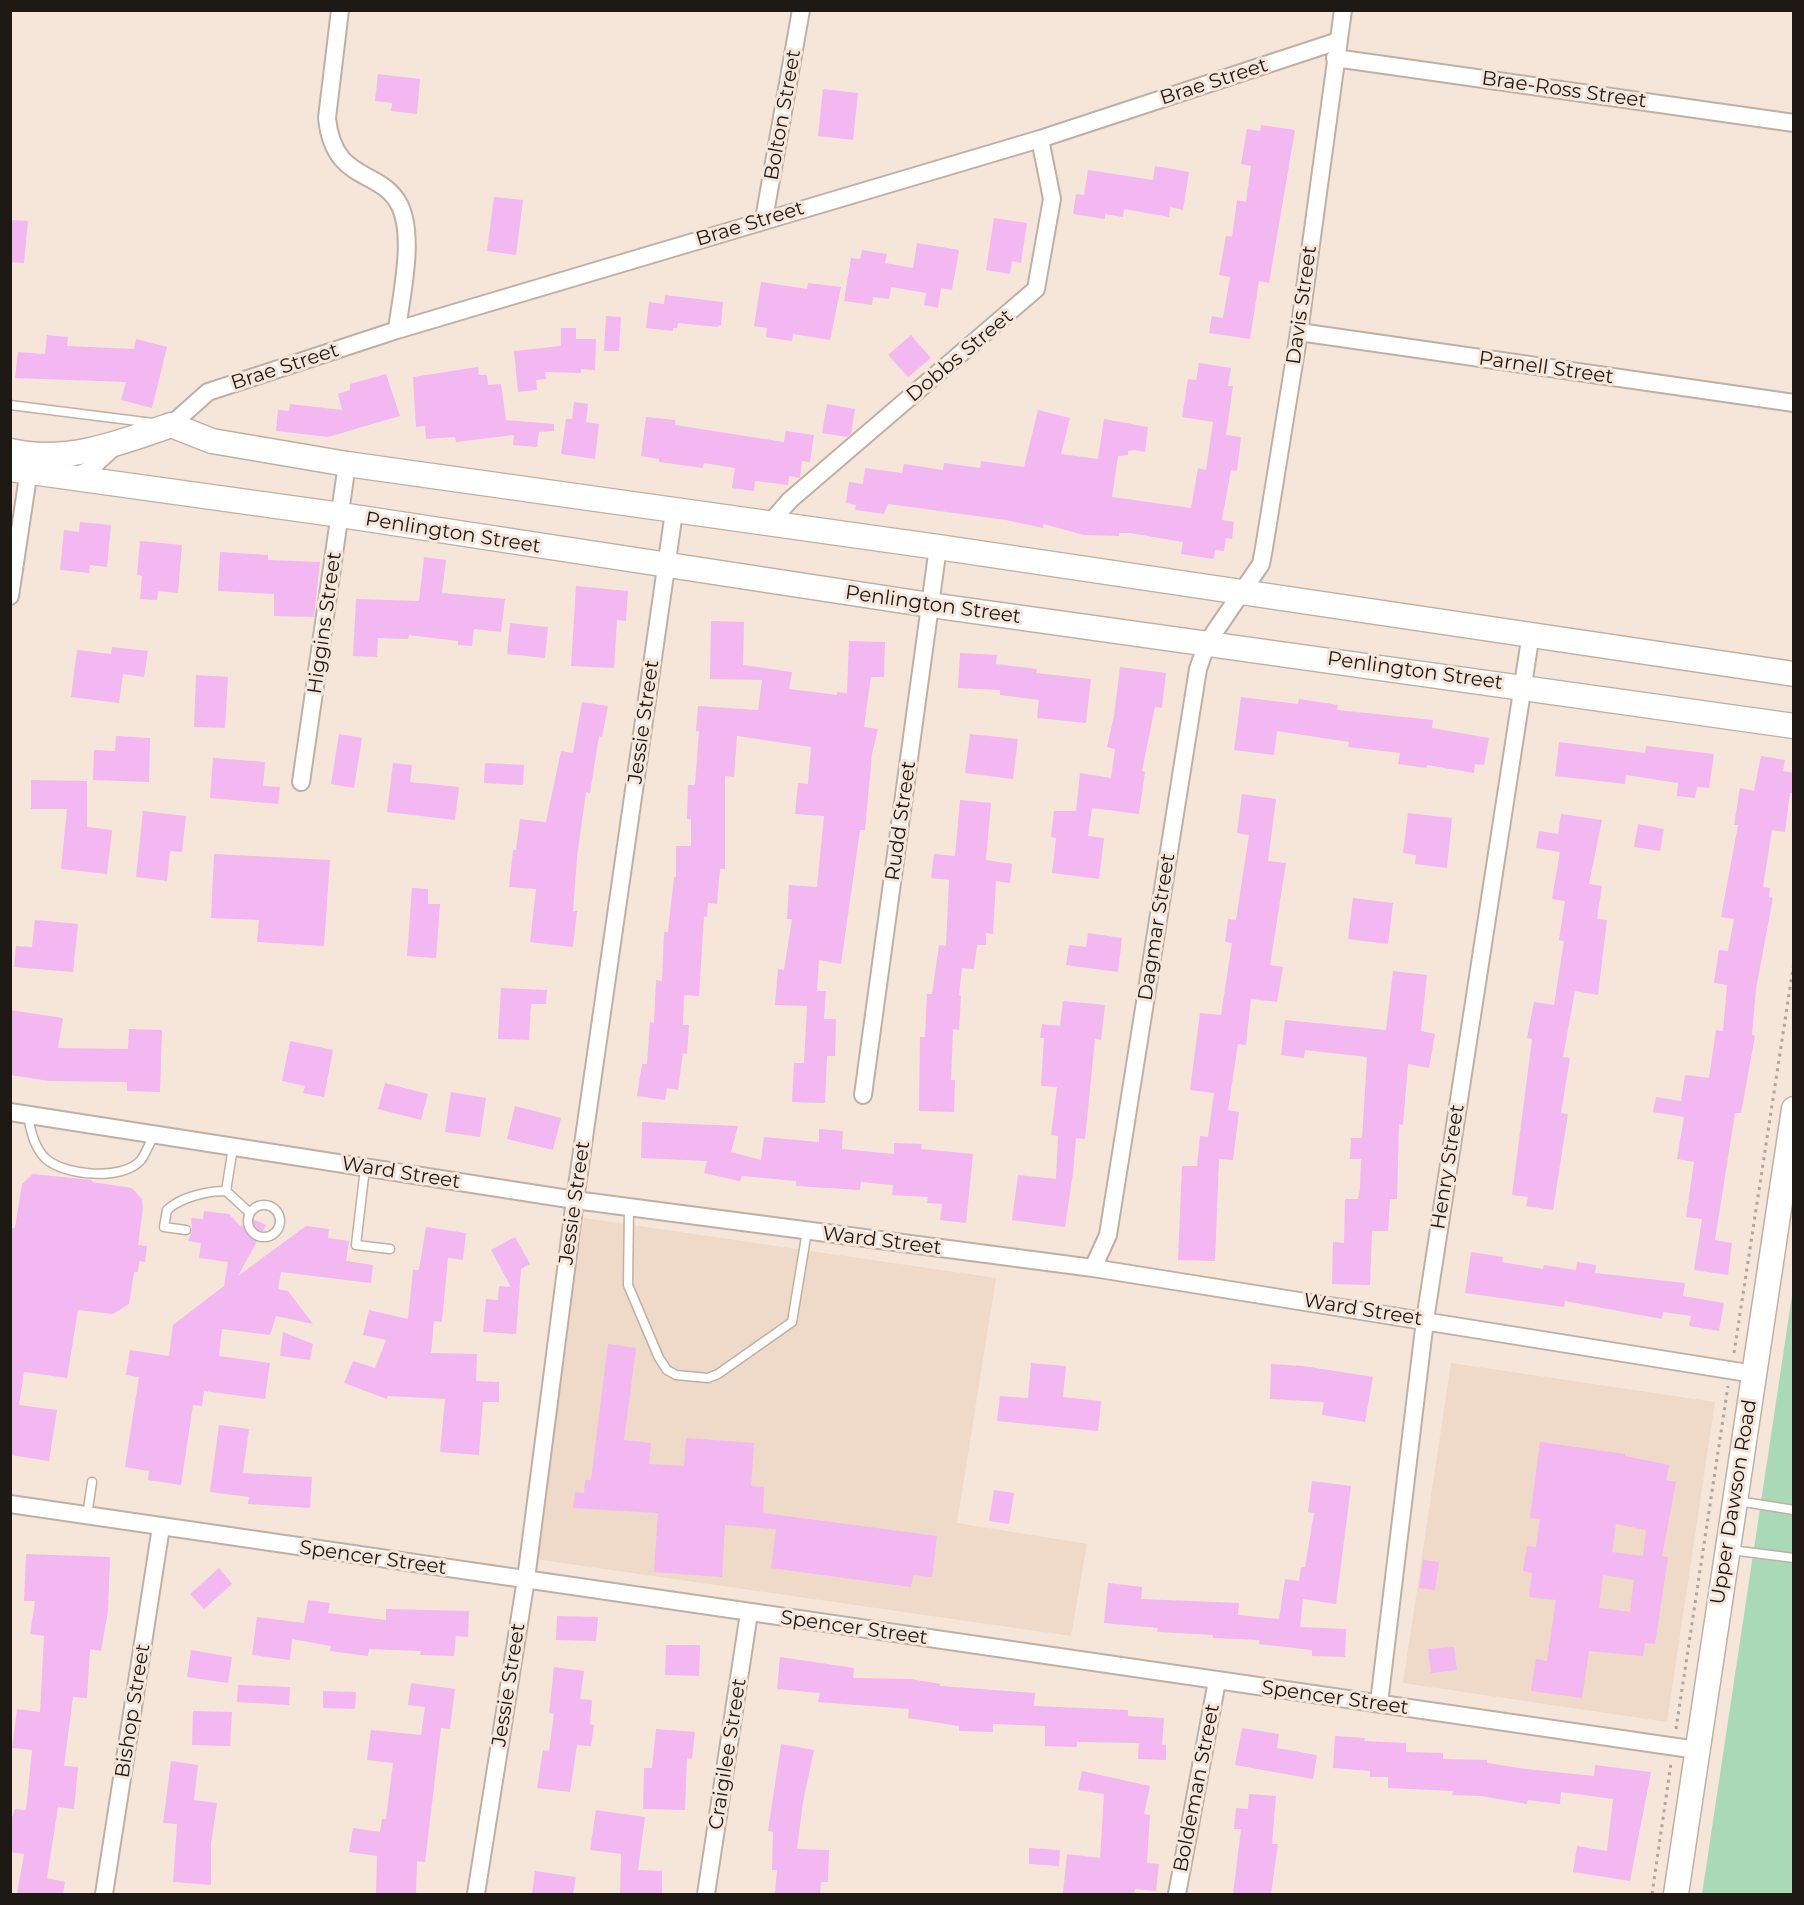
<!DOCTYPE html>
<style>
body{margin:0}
#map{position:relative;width:1804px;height:1905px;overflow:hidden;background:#f6e6da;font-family:Montserrat,sans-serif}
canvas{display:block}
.frame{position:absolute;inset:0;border:12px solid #1e1915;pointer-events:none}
</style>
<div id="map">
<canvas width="1804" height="1905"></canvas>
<div class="frame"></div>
</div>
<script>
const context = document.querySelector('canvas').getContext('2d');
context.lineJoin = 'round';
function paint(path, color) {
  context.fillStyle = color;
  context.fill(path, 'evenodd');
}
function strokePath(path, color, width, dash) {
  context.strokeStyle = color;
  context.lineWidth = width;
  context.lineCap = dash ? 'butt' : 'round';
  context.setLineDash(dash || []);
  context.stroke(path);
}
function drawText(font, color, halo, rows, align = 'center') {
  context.font = font + ' Montserrat,sans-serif';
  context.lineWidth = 6;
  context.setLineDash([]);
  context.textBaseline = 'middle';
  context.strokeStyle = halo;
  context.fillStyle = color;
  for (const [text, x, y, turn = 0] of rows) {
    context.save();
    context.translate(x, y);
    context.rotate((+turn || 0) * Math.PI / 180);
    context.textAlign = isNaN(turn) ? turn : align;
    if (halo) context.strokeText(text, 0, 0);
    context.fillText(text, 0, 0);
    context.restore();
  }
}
const built = new Path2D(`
 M584 1218 996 1278 957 1523 1087 1544 1071 1636 528 1558Z
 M1451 1363 1715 1402 1667 1722 1403 1683Z`);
const green = new Path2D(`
 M1793 1289V1894H1702Z`);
const building = new Path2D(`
 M378 74 420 79 417 114 391 111 392 103 375 101Z
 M823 89 858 93 853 140 818 136Z
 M1261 125 1295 130 1269 283 1259 281 1250 339 1209 333 1212 316 1223 318 1230 277 1219 275 1226 236 1232 237 1237 200 1246 202 1251 166 1241 164 1247 129 1260 131Z
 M1155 166 1189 172 1183 210 1170 207 1169 217 1124 209 1123 217 1105 214V219L1073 214 1076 194 1084 195 1088 170 1153 180Z
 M494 197 523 200 516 255 487 251Z
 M994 218 1027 223 1021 263 1012 261 1010 274 986 270Z
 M10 220 28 221 24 263 10 262Z
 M917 243 959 250 952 290 941 288 938 308 924 305 926 293 891 287 889 299 873 297 872 305 844 301 851 258 860 259 862 250 887 254 885 263 913 268Z
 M761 282 807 289 808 283 841 287 830 340 793 334 792 341 766 337 767 328 754 326Z
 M665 295 723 302 721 325 717 327 678 323 677 328H673V331L646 328 649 302 664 304Z
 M606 316 621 317 619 351H604Z
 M561 328H576V339H596L595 370 581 369V373L545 372 546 379 536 380 537 390 518 392 514 351 561 346Z
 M47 335 68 337 67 346 134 349 136 339 167 347 152 408 121 400 126 382 15 378 18 352 45 354Z
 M911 335 931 358 908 377 888 355Z
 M1199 363 1231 368 1228 386H1233L1226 435 1241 437 1237 471 1231 470 1222 520 1234 522 1232 539 1226 538 1224 551 1215 550 1214 559 1181 554 1183 542 1130 533H1119V536L1084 535 1043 524V528L1006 520 888 504 884 514 855 510 856 505 846 503 849 482 863 484 865 468 902 473 904 464 943 470 944 463 980 468 981 461 1024 467 1038 410 1070 418 1061 454 1098 459 1104 419 1148 427 1145 452 1134 450 1128 451V455L1118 456 1112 497 1191 508 1198 468 1206 470 1213 422 1182 417 1188 379 1196 380Z
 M478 367 479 375H487L488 385 501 384 506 420 554 424V431L539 432 537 447 513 445 514 435 456 442 455 437 426 439 425 426 416 427 413 377Z
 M386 374 400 416 328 437 276 431 278 410 289 411 290 404 342 410 338 394 350 390V384Z
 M574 402 588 404 586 422 599 424 595 459 561 454 566 419H572Z
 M827 404 855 409 851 434 847 437 822 433Z
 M646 417 675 420V425L784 442 786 431 814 435 810 462 802 461 800 478 789 476 788 485 755 481 754 491 732 488 735 468 704 463 703 468 659 462V459L641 456Z
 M80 522 111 525 107 567 90 565 89 573 60 570 64 530 79 532Z
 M140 541 182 545 178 593 158 591 157 600 140 599 142 576 137 575Z
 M220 552 268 555V560L320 562 314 617 274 616V594L218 591Z
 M424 557 446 560 442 593 505 599 501 632 474 629 472 646 458 645V641L409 635 408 639 378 638 377 657 353 656 356 599 419 601Z
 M576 586 628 591 626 621 617 620 614 668 571 666Z
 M711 621 744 622 743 665 792 672 789 689 837 695V692L847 693 849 641 885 642 884 677H871L864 727 878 729 872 754 865 830H860L841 964 819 960 817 991H826L824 1019H836L835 1056H827L825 1103 792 1102 794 1063H804L807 1006 775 1005 778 969 784 970 792 919H787L789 885 817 887 824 816 795 814 798 783 808 784 811 747 737 736 734 777 725 776V869H720L717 904 708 903 707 917 704 916 699 996 684 995 683 1025H689L687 1054 683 1053 678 1090 667 1088 665 1100 637 1096 642 1064H647L650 1022 654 1023 656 980 662 981 664 932H668L674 877H676V846H691V819H687L688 785H695L699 731H696L698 706 758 710 762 680 710 679Z
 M510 623 548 627 545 658 507 654Z
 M112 647 148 651 144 677 123 674 119 703 71 697 77 650 111 654Z
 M960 653 997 655 996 664 1037 669 1036 673 1091 679 1086 723 1037 718 1039 700 1000 695V690L958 688Z
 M1120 667 1166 673 1162 708 1155 707 1142 771 1145 772 1139 814 1092 808 1088 836 1104 838 1099 879 1052 873 1056 838 1051 837 1054 811H1076L1080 773 1111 778 1115 749 1107 747 1114 716Z
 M196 675 228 677 225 728 194 727Z
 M1241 697 1298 704 1299 699 1338 705 1337 710 1433 720 1432 728 1489 738 1484 765 1475 764 1474 773 1427 765 1426 768 1398 764 1400 753 1348 747 1349 742 1277 731 1274 755 1234 750Z
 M582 702 608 706 602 737 599 736 590 793 586 792 577 857 573 911H577L573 947 530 942 536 889 509 887 513 850H516L520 819 546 822 561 751 573 753Z
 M339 734 362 738 354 788 331 784Z
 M970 734 1018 739 1013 779 965 773Z
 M116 736 150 738 149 782 93 780 94 750 115 751Z
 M1559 742 1645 753 1646 746 1714 754 1709 788 1697 787 1695 798 1677 796 1678 783 1626 775 1625 784 1555 776Z
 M1761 756 1785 760 1783 771 1794 773V793H1790L1785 832 1772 830 1763 887 1770 888 1769 897 1773 898 1756 989 1752 1035 1755 1036 1741 1113H1735L1715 1240 1732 1243 1728 1275 1694 1270 1702 1219 1686 1217 1694 1162 1677 1159 1684 1117 1653 1112 1656 1097 1681 1101 1685 1075 1709 1078 1716 1030 1723 1031 1727 985 1714 983 1719 950 1728 951 1734 919 1721 917 1738 825H1734L1740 788 1754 791Z
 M213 758 265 762 263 786 280 787 278 804 210 798Z
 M393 763 412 765 410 782 459 787 455 820 387 812Z
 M485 763 524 765 523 785 484 783Z
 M31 780 87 781V827L112 830 107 874 61 869 67 809H31Z
 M1242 794 1276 799 1268 861 1286 863 1270 965 1283 967 1277 1002 1251 999 1246 1045 1238 1044 1228 1110 1239 1112 1233 1160 1219 1159 1215 1261 1178 1260 1182 1166H1197L1200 1136 1208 1137 1214 1093 1190 1090 1200 1013 1221 1015 1232 943 1225 942 1228 919 1236 920 1249 835 1237 833Z
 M960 800 991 803 986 860 1012 864 1010 883 996 881 993 934 986 933V945H977L974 969 962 968 959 995 961 996 959 1030 953 1029 951 1080H955L954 1112 919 1111 920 1037H925L927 994H932L939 945 946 946 949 880 931 878 934 854 955 856Z
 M143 811 186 816 182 852 170 851 167 881 136 877Z
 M1408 813 1452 818 1447 868 1415 864 1416 855 1403 853Z
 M1561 814 1602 820 1589 884 1602 886 1597 919 1607 920 1598 995 1575 991 1563 1057 1570 1058 1561 1113 1568 1114 1553 1210 1526 1206 1528 1197 1512 1195 1532 1039 1527 1038 1534 1002 1554 1005 1564 941 1559 940 1565 901 1552 899 1560 852 1536 848 1539 831 1558 834Z
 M1638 824 1664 829 1660 851 1634 847Z
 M214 854 330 860 324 946 257 942 259 920 211 918Z
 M412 888 428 889V904H440L436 958 407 956Z
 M1353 898 1393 903 1388 944 1348 939Z
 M35 920 78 924 73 972 14 967 16 946 32 947Z
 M1088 933 1122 938 1118 972 1066 965 1069 945 1086 947Z
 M1393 971 1427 975 1421 1031 1435 1034 1429 1068 1408 1064 1403 1125 1399 1124 1397 1199H1390L1388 1231H1372L1370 1285 1332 1284 1333 1242 1344 1243 1345 1199H1358L1360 1189 1361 1159H1350L1351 1138H1362L1367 1057 1305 1050 1304 1058 1281 1055 1285 1020 1386 1030Z
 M501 988 547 990 546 1004H531L529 1040 498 1039Z
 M1063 1001 1105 1005 1101 1040 1095 1039 1085 1139 1076 1138 1073 1173 1065 1227 1012 1220 1018 1175 1056 1179 1058 1136 1051 1135 1057 1087 1041 1086 1044 1038H1040L1042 1024 1060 1026Z
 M10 1010 63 1018 58 1048 128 1049 129 1029 162 1030 160 1092 127 1091V1082L49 1081 10 1075Z
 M290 1041 333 1050 324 1097 303 1093 305 1086 282 1081Z
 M385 1083 428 1094 421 1120 378 1109Z
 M451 1092 486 1098 480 1137 445 1132Z
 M515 1106 561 1118 553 1150 507 1139Z
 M642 1122 738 1126 731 1152 761 1160 764 1137 819 1142V1129L843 1131 842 1149 894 1154V1143L922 1144 921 1149 973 1154 966 1223 940 1220 942 1204 927 1203 928 1197 892 1195 893 1185 861 1182 860 1190 796 1186V1181L742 1176 740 1181 704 1173 707 1161 641 1158Z
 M33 1174 92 1180V1182L132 1188 142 1199 143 1207 138 1245 147 1246 145 1262 139 1261 138 1272H134L129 1304 113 1314 78 1310 67 1378 24 1372 19 1405 57 1410 49 1461 10 1455V1228H15L22 1184Z
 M204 1211 229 1214 240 1226 255 1220 266 1225 238 1276 306 1226 329 1229 328 1238 349 1241 346 1261 373 1265 371 1283 281 1272 278 1289 288 1291 313 1324 276 1316 270 1335 222 1329 219 1356 270 1363 265 1399 204 1391 202 1406 193 1405 181 1485 148 1480 149 1471 125 1467 139 1377 126 1375 130 1350 169 1356 173 1325 224 1286 228 1262 199 1258 201 1243 188 1241 192 1231 191 1218 203 1219Z
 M426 1227 466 1233 463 1260 448 1258 442 1322 434 1321 431 1353 477 1354 476 1381 499 1382V1402H483L479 1455 440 1452 445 1399 388 1396 387 1399 344 1383 353 1361 375 1368 386 1340 363 1335 369 1310 408 1319 413 1270H419Z
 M515 1237 530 1264 521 1269 516 1334 483 1332 486 1299 498 1300 499 1286 511 1287 491 1250Z
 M1471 1252 1503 1257 1502 1262 1543 1269 1544 1265 1576 1270 1577 1262 1596 1265 1595 1273 1685 1283 1683 1296 1724 1303 1719 1331 1689 1326 1691 1316 1663 1312 1662 1319 1565 1301 1564 1307 1465 1293Z
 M283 1332 313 1344 310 1360 280 1356Z
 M608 1344 636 1348 624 1440 651 1443 649 1464 684 1466 686 1438 754 1443 751 1486 764 1487 763 1513 937 1536 932 1577 913 1575 911 1587 771 1568 776 1529 725 1525 722 1577 654 1572 658 1513 573 1508 575 1492 584 1493 585 1480H591Z
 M1031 1363 1066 1366 1063 1397 1101 1401 1098 1431 997 1421 1000 1396 1028 1398Z
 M1271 1364 1303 1366 1373 1377 1365 1422 1322 1415 1324 1402 1270 1399Z
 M219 1425 249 1429 243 1473 312 1477 310 1508 248 1504 249 1497 210 1492Z
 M1540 1442 1625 1454V1456L1669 1465 1666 1480 1676 1482 1662 1556 1668 1557 1655 1644 1645 1643 1643 1656 1589 1651 1582 1698 1531 1691 1536 1659 1547 1661 1556 1600 1529 1597 1532 1573 1523 1571 1527 1546 1536 1547 1540 1519 1530 1518ZM1616 1524 1646 1530 1643 1556 1612 1552ZM1603 1575 1634 1580 1630 1612 1599 1608Z
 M1312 1481 1351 1486 1336 1604 1303 1599 1300 1627 1346 1629 1345 1657 1312 1656V1650L1259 1644V1640L1213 1638V1635L1157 1632 1158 1628 1104 1623 1108 1583 1142 1587 1141 1599 1239 1603 1238 1615 1279 1619 1285 1579 1299 1581 1301 1567H1305L1314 1513 1308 1512Z
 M994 1490 1014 1493 1009 1524 989 1521Z
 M26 1554 110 1557 108 1611 101 1651 90 1649 87 1698 73 1697 64 1766 78 1767 74 1809 58 1807 47 1878 65 1882 63 1894H17L24 1854 10 1852V1823L15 1809 26 1810 32 1750 12 1748 17 1709 40 1712 44 1636 30 1634 35 1601H24Z
 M1423 1560 1439 1562 1435 1590 1419 1588Z
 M219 1568 232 1584 204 1609 190 1594Z
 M308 1600 330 1603 328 1613 386 1620V1609L469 1611 468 1637 456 1636 454 1656 420 1655 421 1651 369 1649 368 1656 330 1651 331 1646 292 1639 290 1660 252 1655 257 1617 304 1623Z
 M557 1616 598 1617 596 1641 556 1640Z
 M666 1645H700L699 1676 665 1675Z
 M1454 1647 1457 1670 1431 1673 1428 1649Z
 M191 1650 232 1657 228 1683 187 1677Z
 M780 1657 854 1668 853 1678 911 1679 940 1684V1686L1035 1693 1034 1706 1128 1710V1716L1164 1718 1162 1745H1166V1760L1138 1759 1139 1743 1077 1742V1747L1045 1746V1726L993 1724V1732L959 1731V1726L908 1718 909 1709 818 1702 820 1693 777 1689Z
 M554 1667 584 1671 580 1699 592 1700 590 1724 594 1725 591 1746 577 1745 570 1792 537 1788 543 1750 549 1751 554 1714 549 1713Z
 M411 1683 455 1689 450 1729 441 1728 425 1862 417 1861 416 1894H376L377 1856 349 1852 353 1828 380 1832 382 1819H386L393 1763 367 1760 371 1730 421 1735 425 1707 408 1705Z
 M238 1685 290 1687 289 1705 237 1702Z
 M323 1691 356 1692 355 1709 323 1708Z
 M193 1711 232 1712 230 1746 192 1745Z
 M1242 1728 1279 1734 1277 1748 1317 1755 1313 1779 1235 1765Z
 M656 1729 695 1732 692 1759 687 1758 685 1810 643 1809 644 1768H652Z
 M1335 1736 1365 1738 1364 1741 1406 1743V1752L1443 1753V1759L1487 1760V1763L1526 1769 1594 1776 1595 1765 1651 1772 1630 1881 1573 1872 1577 1846 1607 1851 1613 1799 1561 1792 1560 1804 1528 1800 1527 1804 1481 1796 1452 1795 1453 1791 1388 1788V1777H1370V1771L1333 1768Z
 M781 1744 814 1750 803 1802 797 1849 829 1850 828 1882H821L820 1894H775L777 1870H772L773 1832 768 1831Z
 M171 1761 198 1765 194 1800 217 1803 211 1844V1885L173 1882 177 1824 163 1823Z
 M1082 1771 1150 1786 1144 1814 1150 1815 1147 1863 1159 1864 1156 1891 1135 1889 1134 1894 1063 1893 1067 1854 1100 1858 1104 1794 1078 1790Z
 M1249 1794 1276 1796 1272 1844H1278L1271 1894H1233L1241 1829H1234L1236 1808 1248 1809Z
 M596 1810 645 1817 638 1870 662 1871V1894H620L621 1854 590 1850Z
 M1029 1848 1060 1850 1059 1866 1029 1864Z
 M535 1871 576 1877 573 1894H532Z`);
const path = new Path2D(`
 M1734 1353 1794 962
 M1676 1729 1728 1386
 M1652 1894 1671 1763`);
const lane = new Path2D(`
 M10 405 153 423
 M28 1115C30 1129 34 1147 45 1158 64 1176 123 1181 141 1160 146 1153 150 1142 154 1135
 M233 1147 226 1191 250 1213
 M365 1168 356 1245 390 1249
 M248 1221a16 16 0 1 1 32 0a16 16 0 1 1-32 0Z
 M629 1207 628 1285 659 1358 667 1370 676 1375 708 1378 718 1374 792 1322 807 1231
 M186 1230 164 1227 167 1210C181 1197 207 1191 226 1191
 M1738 1501 1794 1510
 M87 1516 92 1482
 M1731 1550 1794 1558`);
const street = new Path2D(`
 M340 10 327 118C334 185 381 167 400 206 415 238 401 296 397 330
 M1335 58 1794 123
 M764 219 801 10
 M1299 332 1794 403
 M171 425 208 392 397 330 1040 139 1338 41
 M73 478 90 469 116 445
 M769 524 790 500 1036 289 1052 199 1040 139
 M10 596 30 463
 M301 782 347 464
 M863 1095 938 547
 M10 1112 575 1200 1093 1268 1754 1374
 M1093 1268 1108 1235 1198 669 1207 643 1261 564 1264 548 1299 332 1343 10
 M10 1504 1697 1750
 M1379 1703 1425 1320 1531 633
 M104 1894 161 1527
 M476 1894 526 1579 575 1200 674 512
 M706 1894 749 1613
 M1177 1894 1217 1681`);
const secondary = new Path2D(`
 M10 451C65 464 120 443 171 425L212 441 347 464 938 547 1794 674
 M10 469 341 515 930 605 1794 726
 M1676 1894 1794 1109`);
const streetNames = [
 ["Brae Street",1214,82,-18],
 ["Brae-Ross Street",1564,90,8],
 ["Bolton Street",783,115,-80],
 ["Brae Street",750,224,-17],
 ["Davis Street",1302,305,-82],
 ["Dobbs Street",960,356,-40],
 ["Brae Street",285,367,-18],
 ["Parnell Street",1546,368,8],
 ["Penlington Street",453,533,9],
 ["Penlington Street",933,605,8],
 ["Higgins Street",325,623,-82],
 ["Penlington Street",1415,671,8],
 ["Jessie Street",644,722,-82],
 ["Rudd Street",901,821,-82],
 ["Dagmar Street",1157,927,-81],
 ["Henry Street",1448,1167,-81],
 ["Ward Street",401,1173,9],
 ["Jessie Street",575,1203,-82],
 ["Ward Street",882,1241,7],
 ["Ward Street",1363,1310,9],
 ["Upper Dawson Road",1734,1502,-81],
 ["Spencer Street",373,1558,8],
 ["Spencer Street",854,1628,8],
 ["Jessie Street",509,1685,-81],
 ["Spencer Street",1335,1698,8],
 ["Bishop Street",133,1711,-81],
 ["Craigilee Street",728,1754,-81],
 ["Boldeman Street",1197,1788,-79]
];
paint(built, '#efd9c8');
paint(green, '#aad9b7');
paint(building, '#f3b7f1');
strokePath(lane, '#bfb0a5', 11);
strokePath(street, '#bfb0a5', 20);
strokePath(secondary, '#bfb0a5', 27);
strokePath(path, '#b0a49b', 3, [3, 4.5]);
strokePath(lane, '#fff', 8);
strokePath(street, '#fff', 16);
strokePath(secondary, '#fff', 24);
drawText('20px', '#1e1915', '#f6e6da', streetNames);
</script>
